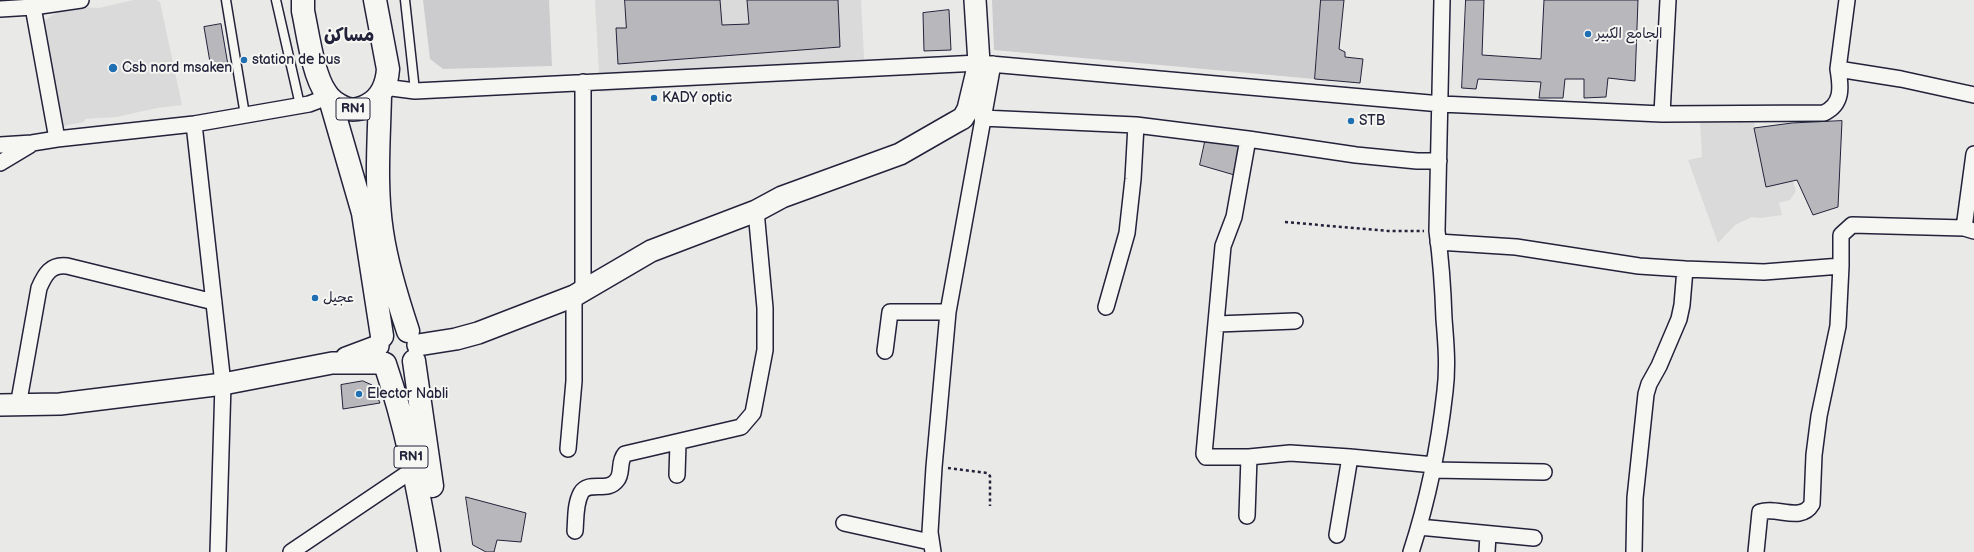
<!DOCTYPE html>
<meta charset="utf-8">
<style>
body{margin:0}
canvas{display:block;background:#e9e9e7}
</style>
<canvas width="1974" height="552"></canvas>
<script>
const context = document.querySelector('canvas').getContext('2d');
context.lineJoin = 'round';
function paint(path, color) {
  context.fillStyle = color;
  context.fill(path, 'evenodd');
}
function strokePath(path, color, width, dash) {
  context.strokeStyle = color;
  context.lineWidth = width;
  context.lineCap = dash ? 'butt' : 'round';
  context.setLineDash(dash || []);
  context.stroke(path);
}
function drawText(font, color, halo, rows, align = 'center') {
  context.font = font + ' "Balsamiq Sans","Playpen Sans Arabic",sans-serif';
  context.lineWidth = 4;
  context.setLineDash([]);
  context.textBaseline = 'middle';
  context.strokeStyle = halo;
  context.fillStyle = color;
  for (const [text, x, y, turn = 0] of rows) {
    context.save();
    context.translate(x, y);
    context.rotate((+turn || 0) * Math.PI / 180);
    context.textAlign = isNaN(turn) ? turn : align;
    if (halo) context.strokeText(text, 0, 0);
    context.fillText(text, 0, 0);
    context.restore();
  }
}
const built = new Path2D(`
 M133 0H157L160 2 182 105 157 108 116 117 85 119 84 122 68 125 63 127 44 27 39 25 57 12 83 7 99 8Z
 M595 0H861L865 76 600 92Z
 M1755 120 1754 128 1766 187 1793 181 1796 191 1790 200 1779 203 1782 215 1761 218 1752 217 1735 225 1718 243 1688 160 1702 157 1700 121Z`);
const green = new Path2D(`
 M423 0H549L552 66 443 69 430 59Z
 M992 0H1321L1315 79 994 50Z`);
const building = new Path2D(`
 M625 0H720L722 25 749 24 747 0H838L840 47 618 64 616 28H626Z
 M1321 0H1344L1339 49 1345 52V57L1363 59 1360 83 1315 79Z
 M1466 0H1484L1482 55 1541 59 1544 0H1638L1635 81 1608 78 1606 97 1584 98V79H1565L1563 98H1539L1541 82 1478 79 1476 89 1462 88Z
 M949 10 951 50 924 51 923 13Z
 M221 24 228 65 211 68 204 27Z
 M1842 121 1838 207 1813 215 1797 180 1766 187 1754 128 1792 123Z
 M1205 142 1243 144 1238 176 1200 165Z
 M363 381 372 385 380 403 343 409 341 385Z
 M466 497 526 513 521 542 497 540 494 552H486L473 545Z`);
const path = new Path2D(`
 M1285 222 1388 231H1424
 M948 468 987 473 990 476V506`);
const lane = new Path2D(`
 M226 0 245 115
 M276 0 300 105
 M405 0 415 91`);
const street = new Path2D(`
 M33 7 57 139
 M0 9 33 7 81 0
 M1838 69 1847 0
 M384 87 415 91 979 63 1441 104 1662 114 1824 113C1843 104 1841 87 1838 69L1901 79 1974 95
 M1662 114 1668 0
 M982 118 1136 125 1248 139 1356 155 1417 161H1439
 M194 124 223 384 218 552
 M1248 139 1234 217 1223 246 1204 454 1206 457H1249
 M0 145 32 143 57 139 194 124 309 104 317 101 326 93
 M0 163 30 145
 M1964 228 1974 154
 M1438 242 1516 247 1639 266 1685 269 1764 272 1841 266V235L1852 225 1964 228 1974 231
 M583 293V82
 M1106 307 1127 233 1133 179 1136 125
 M1217 324 1295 321
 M885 351 890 312H948
 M18 406 39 288C45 274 51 264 67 266L214 302
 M568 449 574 381V296
 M1432 470 1544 472
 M677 475 678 443
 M1247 516 1249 457 1290 453 1350 457 1434 465
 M844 523 930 542
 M1419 527 1534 538
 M575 531C576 519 575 504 581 493 588 480 608 493 617 480 623 473 618 462 625 454L741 427 753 413 765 350V308L756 211
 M1337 535 1350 457
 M291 552 414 469
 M933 552 930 532 934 467 948 312 993 64
 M1411 552C1428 500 1439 445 1445 391 1448 367 1446 343 1444 319 1443 289 1441 260 1437 231L1442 0
 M1487 552 1488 535
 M1634 552 1635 498 1646 394 1649 384 1659 366 1679 319 1682 305 1685 269
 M1756 552 1760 512C1777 506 1801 523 1812 504L1814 455 1819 416 1838 326 1841 266`);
const secondary = new Path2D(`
 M418 345 456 339 478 333 574 296 651 251 756 211 782 197 900 154 954 123 963 118 968 109 979 63 975 0
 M346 358 378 346
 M0 405 60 404 223 384 332 363H383`);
const primary = new Path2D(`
 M303 0V11C308 34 313 75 326 93 330 100 338 105 345 108 352 111 362 109 368 105 381 98 387 84 388 69L375 0
 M380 95C379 140 375 186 382 232 387 266 397 298 408 331
 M330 99 363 213 382 336
 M414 361 432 486
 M385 364C406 426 418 488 429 552`);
const markers = [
 [1588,34,4,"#1f6fb2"],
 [244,60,4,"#1f6fb2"],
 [113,68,5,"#1f6fb2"],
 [654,98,4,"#1f6fb2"],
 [1351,121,4,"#1f6fb2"],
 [315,298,4,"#1f6fb2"],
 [359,394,4,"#1f6fb2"]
];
const shields = [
 [353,109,34],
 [411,457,34]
];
const shieldNames = [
 ["RN1",353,109],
 ["RN1",411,457]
];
const poiNames = [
 ["الجامع الكبير",1596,34],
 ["station de bus",252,60],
 ["Csb nord msaken",122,68],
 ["KADY optic",662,98],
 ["STB",1359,121],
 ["عجيل",323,298],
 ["Elector Nabli",367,394]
];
const districtNames = [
 ["مساكن",349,36]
];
paint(built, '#dadada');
paint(green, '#ccccce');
paint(building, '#b8b8bc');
strokePath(building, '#22223b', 1);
strokePath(lane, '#22223b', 11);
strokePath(street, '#22223b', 18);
strokePath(secondary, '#22223b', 24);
strokePath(primary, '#22223b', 25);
strokePath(path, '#22223b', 2.5, [3, 3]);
strokePath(lane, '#f6f6f2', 8);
strokePath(street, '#f6f6f2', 15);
strokePath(secondary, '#f6f6f2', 21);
strokePath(primary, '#f6f6f2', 22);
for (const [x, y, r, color] of markers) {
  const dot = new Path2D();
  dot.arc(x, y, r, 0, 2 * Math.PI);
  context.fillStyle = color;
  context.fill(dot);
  strokePath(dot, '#f6f6f2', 1.5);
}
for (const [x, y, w] of shields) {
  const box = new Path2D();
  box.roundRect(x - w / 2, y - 11, w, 22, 3);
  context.fillStyle = '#f6f6f2';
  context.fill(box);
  strokePath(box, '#22223b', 1);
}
drawText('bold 13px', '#22223b', null, shieldNames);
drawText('14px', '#22223b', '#f6f6f2', poiNames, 'left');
drawText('bold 18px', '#22223b', '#f6f6f2', districtNames);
</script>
